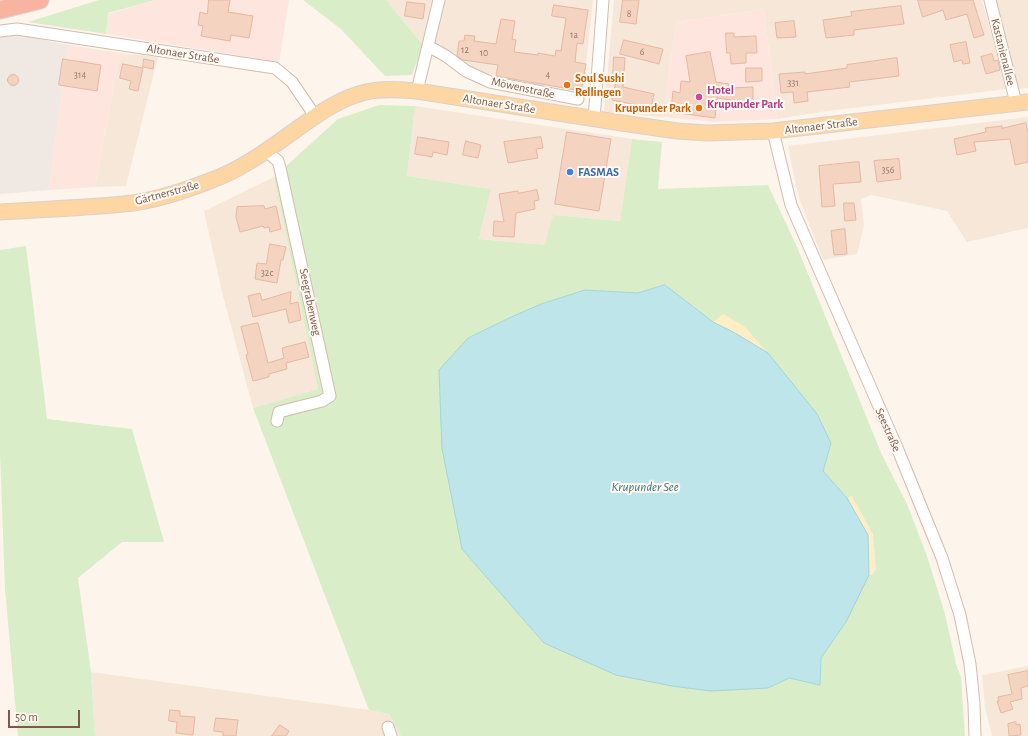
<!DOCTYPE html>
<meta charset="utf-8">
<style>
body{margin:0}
#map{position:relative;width:1028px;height:736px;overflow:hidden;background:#fdf5eb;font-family:"Alegreya Sans",sans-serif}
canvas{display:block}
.scale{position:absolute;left:8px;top:710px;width:72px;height:18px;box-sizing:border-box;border:2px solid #7b5a4c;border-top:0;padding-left:5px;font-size:12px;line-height:14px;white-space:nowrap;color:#7b5a4c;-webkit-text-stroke:3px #fff9f2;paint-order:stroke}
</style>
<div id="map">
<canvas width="1028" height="736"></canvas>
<div class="scale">50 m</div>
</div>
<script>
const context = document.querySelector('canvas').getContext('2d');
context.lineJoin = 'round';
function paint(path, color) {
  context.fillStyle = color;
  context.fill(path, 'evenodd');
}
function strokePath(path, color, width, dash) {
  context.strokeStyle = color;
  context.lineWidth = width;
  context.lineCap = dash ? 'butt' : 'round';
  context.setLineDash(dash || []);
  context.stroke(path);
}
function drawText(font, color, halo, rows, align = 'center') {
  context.font = font + ' "Alegreya Sans",sans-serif';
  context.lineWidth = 4;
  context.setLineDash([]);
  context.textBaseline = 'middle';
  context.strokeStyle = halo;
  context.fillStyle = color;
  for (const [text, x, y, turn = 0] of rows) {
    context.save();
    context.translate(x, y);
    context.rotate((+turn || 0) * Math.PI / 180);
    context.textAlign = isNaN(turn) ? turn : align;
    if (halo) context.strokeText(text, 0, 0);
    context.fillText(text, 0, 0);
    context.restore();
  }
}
const residential = new Path2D(`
 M386 0H593L583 93 555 87 514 81 478 71 457 59 423 45Z
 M614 0H982L1007 89 820 112 777 119 764 9 676 22 663 117 604 112Z
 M996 0H1028V88L1018 89Z
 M120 53 158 57 126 186 95 187Z
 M415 106 632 139 620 221 553 215 546 245 479 239 491 189 407 176Z
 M1028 117V228L967 242 947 211 871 195 861 199 864 226 857 254 823 260 798 195 788 146Z
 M274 177 318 389 253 408 222 292 204 211Z
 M1028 666V736H992L985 708 982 675Z
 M91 672 369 710 389 714 401 736H95Z`);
const commercial = new Path2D(`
 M155 0H289L279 62 106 34 108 14Z
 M764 9 777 119 714 122 663 117 676 22Z
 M68 45 120 53 95 187 49 190Z`);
const industrial = new Path2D(`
 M14 34 68 45 49 190 0 194V37Z`);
const green = new Path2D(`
 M99 0H155L108 13 106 34 28 22Z
 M303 0H386L423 45 412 75 385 76 341 29Z
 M379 105 415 106 407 176 491 189 479 239 545 245 553 215 620 221 632 139 662 142 658 189 768 185 797 247 882 455 907 504 927 556 945 614 956 664 961 677 965 736H401L389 714 369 710 253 408 318 389 274 177 338 119ZM665 285 713 322 831 443 823 471 847 498 846 622 821 658 819 685 789 678 768 688 544 643 463 549 454 507 468 338 509 318 541 304 585 290 637 293Z
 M26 246 47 419 132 429 164 542H122L78 578 91 672 95 736H18L5 589 0 452V250Z`);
const sand = new Path2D(`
 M723 314 744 326 768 353 735 333 713 322Z
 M852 496 873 534 876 569 872 575H869L868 535 847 498Z`);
const water = new Path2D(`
 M665 285 713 322 735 333 768 353 817 414 831 443 823 471 847 498 868 535 869 575 846 622 821 658 820 685 789 678 768 688 711 691 672 686 616 675 544 643 462 549 442 449 439 370 468 338 509 318 541 304 585 290 637 293Z`);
const building = new Path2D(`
 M209 0H230L228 12 253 16 249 38 231 35 230 41 201 36 203 26 198 25 200 12 207 14Z
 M623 0H639L636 24 620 22Z
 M918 0H973L984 35 974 38 967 14 946 20 943 10 923 17Z
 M407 2 425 4 423 19 405 16Z
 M554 5 588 10 583 44 577 43 575 62 586 64 581 91 496 76 498 65 463 60 457 56 459 41H464L465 35 475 36 474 41 496 44 501 19 515 21 512 39 516 40 514 52 538 55V53L555 56 556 50 561 51 566 18 552 16Z
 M901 6 904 24 854 30V35L826 38 823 20 852 16 851 12Z
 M794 21 796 37 777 38 775 23Z
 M726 33H734V37L756 36 757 53H746V63L731 64 730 53H727Z
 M624 40 663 49 659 64 620 54Z
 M966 42 970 63 963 64 962 60 954 62 950 45Z
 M710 52 716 82 729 84V88L753 87V102L738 103V101L717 98 715 118 671 112 673 91 680 93 681 81 690 82 686 56Z
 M992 54 994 61 998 60 1000 70 986 74 981 57Z
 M614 57 625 58 623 87 654 94 651 108 612 100 617 77H613Z
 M897 58 899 76 849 82 850 87 807 92 808 101 794 103 793 92 781 93 779 74 805 72V74L847 68V65Z
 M63 59 101 65 97 91 59 85Z
 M144 59 154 61 153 69 143 67Z
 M123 64 143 68 138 91 129 89 131 81 120 78Z
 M746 68H762V81L746 82Z
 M7.5 80a5.5 5.5 0 1 1 11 0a5.5 5.5 0 1 1-11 0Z
 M1026 123 1028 132V162L1015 165 1010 139 974 142 976 151 957 155 954 139 986 132 985 128 1002 126V128Z
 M567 132 611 139 599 211 555 204Z
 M418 137 449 142 447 155 433 152 432 157 415 154Z
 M541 137 543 148 536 149 538 158 508 163 504 142Z
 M466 141 481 145 478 158 463 155Z
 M899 159 901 179 877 182 874 161Z
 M859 162 861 182 833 184 835 206 822 207 819 166Z
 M537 190 539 200 534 201 535 209 516 213 514 237 493 236 494 221 504 222 499 194 518 191V193Z
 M844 203H854L856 220 845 221Z
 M264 206 265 209 276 206 281 229 270 232 269 227 264 228 263 226 240 232 236 217 237 207Z
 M845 229 847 254 834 255 831 231Z
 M270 244 286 247 283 260H281L277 283 255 279 257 263 266 264Z
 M291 292 290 304 298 302 301 320 289 323 286 309 253 317 248 296 260 293 262 300Z
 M258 323 268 363 284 358 282 348 305 342 309 357 286 363 287 369 269 374V377L253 381 246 355 248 354 241 327Z
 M1028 671V686L1021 688 1022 699 1010 702 1013 709 1001 713 997 701H999L998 697 1012 694 1008 675Z
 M170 710 180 711V716L195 717 193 735 176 733 177 722 169 721Z
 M216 718 238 720 236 736H223V732L214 731Z
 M1016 722V725L1020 724 1021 735 1009 736 1008 724Z
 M280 725 289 731 286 736H272Z`);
const minor = new Path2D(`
 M990 0 1016 103
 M0 31 17 29 275 68 292 82 315 116
 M428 46 446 56 466 71 490 82 578 99
 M417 91 439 0
 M594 119 603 0
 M773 131 791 205 898 450 942 558 960 615 970 664 974 704 975 736
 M266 151 278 161 280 168 330 396 322 401 279 412 277 421
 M388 727 391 736`);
const major = new Path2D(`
 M0 212C44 209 89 208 133 203 160 199 187 190 212 180 243 169 270 148 297 129 318 114 340 98 366 92 383 88 400 90 417 91L622 123 677 131 707 133 773 131 1028 102`);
const highway = new Path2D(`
 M0 10 40 0`);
const markers = [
 [567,85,4,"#e8710a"],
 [699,97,4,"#d1479c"],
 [699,108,4,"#e8710a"],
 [570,172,4,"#3f7fe0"]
];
const numberNames = [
 ["8",629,14],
 ["1a",574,35],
 ["12",465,50],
 ["6",642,52],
 ["10",484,53],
 ["314",80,75],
 ["4",548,75],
 ["331",793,83],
 ["356",888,170],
 ["32c",267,273]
];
const streetNames = [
 ["Kastanienallee",1003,52,76],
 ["Altonaer Straße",183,54,9],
 ["Möwenstraße",523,88,12],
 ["Altonaer Straße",499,104,9],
 ["Altonaer Straße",821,126,-7],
 ["Gärtnerstraße",167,193,-15],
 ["Seegrabenweg",310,302,78],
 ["Seestraße",888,430,66]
];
const foodNames = [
 ["Soul Sushi",575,78],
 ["Rellingen",575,92],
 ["Krupunder Park",691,108,"right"]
];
const hotelNames = [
 ["Hotel",707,90],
 ["Krupunder Park",707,104]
];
const shopNames = [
 ["FASMAS",578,172]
];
const waterNames = [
 ["Krupunder See",645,487]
];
paint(residential, '#f6e7d9');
paint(commercial, '#fee6df');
paint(industrial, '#efe8e3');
paint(green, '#d9edc8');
paint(sand, '#fdeec5');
paint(water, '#bee5e9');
strokePath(water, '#a3d5db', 1);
paint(building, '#f4d3c1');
strokePath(building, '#e7b8a1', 1);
strokePath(minor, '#d2bcaf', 13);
strokePath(major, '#dad1cd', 17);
strokePath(highway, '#dad1cd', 19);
strokePath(minor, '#fff', 11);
strokePath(major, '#fdd6a3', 15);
strokePath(highway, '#f9b3a1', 17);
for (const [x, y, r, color] of markers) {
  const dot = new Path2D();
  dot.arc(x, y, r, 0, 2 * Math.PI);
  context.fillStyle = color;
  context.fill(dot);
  strokePath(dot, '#fff9f2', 1.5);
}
drawText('10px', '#997869', null, numberNames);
drawText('12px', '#7b5a4c', '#fff9f2', streetNames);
drawText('bold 12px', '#c56008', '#fff9f2', foodNames, 'left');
drawText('bold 12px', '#b23c85', '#fff9f2', hotelNames, 'left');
drawText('bold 12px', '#366cbe', '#fff9f2', shopNames, 'left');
drawText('italic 13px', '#3e7880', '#fff9f2', waterNames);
</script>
